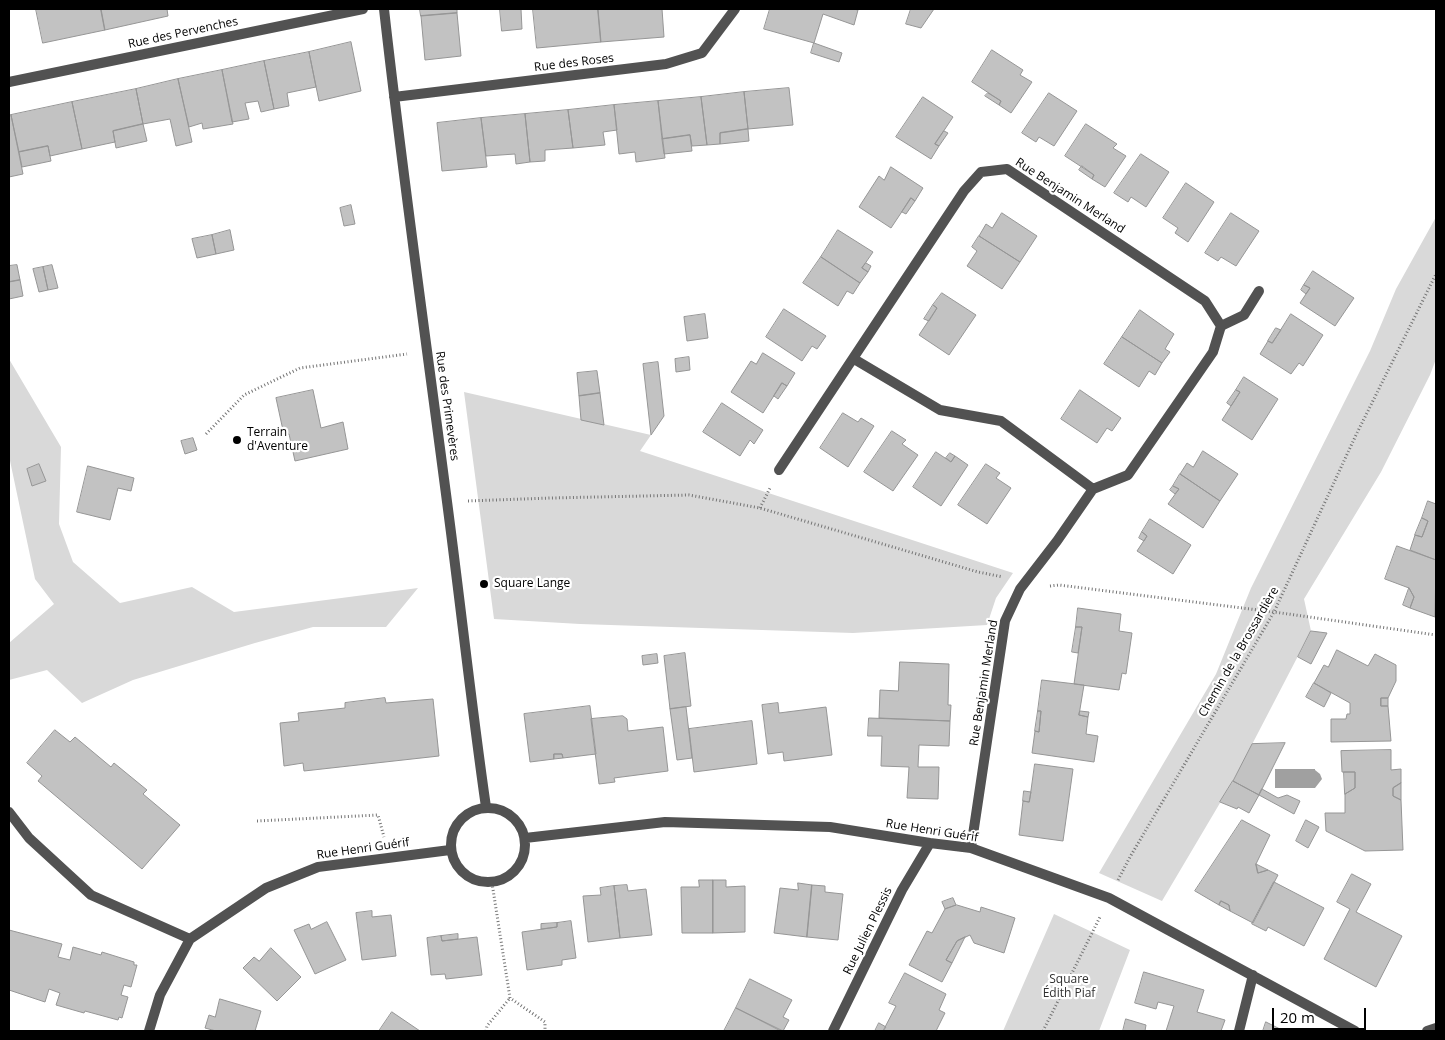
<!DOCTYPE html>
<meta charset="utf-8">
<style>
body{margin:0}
#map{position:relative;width:1445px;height:1040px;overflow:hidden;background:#fff;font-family:"Open Sans",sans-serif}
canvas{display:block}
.frame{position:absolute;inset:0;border:10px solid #000;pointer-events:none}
.scale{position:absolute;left:1272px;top:1008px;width:94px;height:22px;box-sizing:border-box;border:2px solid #000;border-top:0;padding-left:6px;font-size:15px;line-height:18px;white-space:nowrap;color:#000;-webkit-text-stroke:4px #fff;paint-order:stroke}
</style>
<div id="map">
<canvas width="1445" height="1040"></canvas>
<div class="frame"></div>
<div class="scale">20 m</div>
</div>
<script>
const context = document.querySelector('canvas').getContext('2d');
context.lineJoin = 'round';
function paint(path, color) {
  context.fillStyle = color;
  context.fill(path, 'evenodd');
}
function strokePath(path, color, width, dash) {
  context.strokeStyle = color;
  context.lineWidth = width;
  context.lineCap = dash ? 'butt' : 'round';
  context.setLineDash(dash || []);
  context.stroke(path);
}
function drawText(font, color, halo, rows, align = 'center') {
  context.font = font + ' "Open Sans",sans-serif';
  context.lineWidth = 4.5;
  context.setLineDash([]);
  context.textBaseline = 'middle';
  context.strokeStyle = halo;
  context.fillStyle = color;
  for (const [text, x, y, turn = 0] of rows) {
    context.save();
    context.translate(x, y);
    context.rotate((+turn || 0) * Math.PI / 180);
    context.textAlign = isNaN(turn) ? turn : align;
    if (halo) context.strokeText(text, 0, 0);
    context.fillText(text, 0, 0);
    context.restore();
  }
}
const green = new Path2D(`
 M1436 217V359L1430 375 1381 472 1304 599 1311 631 1233 781 1162 901 1099 873 1216 674 1251 588 1370 351 1396 289Z
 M9 359 61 447 59 524 73 562 120 603 192 587 234 612 418 588 386 627H313L255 643 133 680 82 703 47 670 9 680V643L54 604 35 579 9 456Z
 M464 392 651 435 640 451 1013 573 996 598 987 625 853 633 580 624 494 619Z
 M1054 914 1130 950 1099 1031H1003Z`);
const water = new Path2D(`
 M1275 769H1315V770L1320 774 1322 779 1315 788H1275Z`);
const building = new Path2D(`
 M36 9H101L105 30 43 43Z
 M101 9H167L168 16 105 30Z
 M420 9H457V13L421 16Z
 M500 9H521L522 29 502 31Z
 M533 9H598L601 42 537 48Z
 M598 9H662L664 37 601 42Z
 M770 9H853L858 10 854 25 823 14 814 43 764 29Z
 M911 9H934L921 28 906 24Z
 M457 13 461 56 425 60 421 16Z
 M351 42 361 91 319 101 309 52Z
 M814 43 842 53 839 62 811 53Z
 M992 50 1023 70 1020 75 1032 82 1011 113 999 105 1001 101 972 82Z
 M309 52 316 87 287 93 289 106 274 109 264 61Z
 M264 61 274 109 261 112 258 101 245 103 249 119 232 122 222 70Z
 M222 70 233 124 203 129 202 123 189 127 178 79Z
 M178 79 192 142 176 146 170 119 143 124 136 89Z
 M789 88 793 125 748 129 744 92Z
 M136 89 143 124 113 131 115 142 82 149 72 102Z
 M744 92 748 129 720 133V144L707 145 701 97Z
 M988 93 1001 101 999 105 985 96Z
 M1049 93 1077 111 1054 146 1039 137 1036 142 1022 133Z
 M701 97 707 145 692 146 690 135 662 139 658 101Z
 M923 97 953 117 935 144 939 146 931 159 896 137Z
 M658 101 665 158 636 162 635 152 619 154 614 105Z
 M72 102 82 149 50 156 48 146 19 152 11 115Z
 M614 105 617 130 603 132 605 145 573 148 568 110Z
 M568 110 573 148 545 150V161L530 162 525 114Z
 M525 114 530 162 516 164 515 154 486 156 481 118Z
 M11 115 23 174 9 177V116Z
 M481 118 487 167 442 171 437 123Z
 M143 124 147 141 116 148 113 131Z
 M1086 124 1117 144 1113 148 1126 156 1105 187 1092 179 1094 175 1065 156Z
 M748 129 749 141 720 144V133Z
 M944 131 948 133 939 146 935 144Z
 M690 135 692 151 664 154 662 139Z
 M48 146 51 161 22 167 19 152Z
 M1141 154 1169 172 1146 207 1131 197 1128 202 1114 193Z
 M1082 166 1094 175 1092 179 1079 170Z
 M891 167 923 188 915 201 911 198 891 228 859 207 879 176 884 180Z
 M1186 183 1214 202 1188 242 1175 233 1178 228 1163 218Z
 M911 198 915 201 906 214 902 212Z
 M351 205 355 224 344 226 340 208Z
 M1002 213 1037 236 1020 262 979 236 986 224 992 228Z
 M1231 213 1259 231 1236 266 1221 257 1218 261 1205 253Z
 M230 230 234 250 216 254 212 235Z
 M838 230 873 252 862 268 868 272 860 283 821 257Z
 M212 235 216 254 197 258 192 239Z
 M979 236 1020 262 1002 289 967 266 977 251 972 247Z
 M821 257 860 283 853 294 847 291 838 306 803 283Z
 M866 263 871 266 868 272 862 268Z
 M17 265 20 280 9 282V266Z
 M52 265 58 288 48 290 43 267Z
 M43 267 48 290 39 292 33 269Z
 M1313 271 1354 298 1335 326 1300 303 1310 288 1304 285Z
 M20 280 23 296 9 299V282Z
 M1304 285 1310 288 1306 294 1301 290Z
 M942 293 976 315 949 355 919 335 937 308 933 305Z
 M933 305 937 308 929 321 924 319Z
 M784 309 826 336 817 349 812 346 802 361 766 337Z
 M1140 310 1174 334 1165 349 1170 352 1162 363 1122 337Z
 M705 314 708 338 687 341 684 317Z
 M1291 314 1323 335 1303 366 1299 363 1291 374 1260 354 1268 341 1272 343Z
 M1276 328 1281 330 1272 343 1268 341Z
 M1122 337 1162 363 1155 375 1149 371 1139 387 1104 364Z
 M763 353 795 373 787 386 782 383 763 413 731 392 751 361 756 364Z
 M689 357 690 370 676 372 675 359Z
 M658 362 664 416 651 435 643 364Z
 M597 371 600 393 579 396 577 373Z
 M1244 377 1278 399 1252 440 1222 420 1240 392 1236 390Z
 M782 383 787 386 778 399 774 396Z
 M313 390 321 428 343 422 348 449 295 461 289 434 284 435 276 398Z
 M1080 390 1121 418 1112 431 1107 428 1097 443 1061 419Z
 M1236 390 1240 392 1231 406 1227 403Z
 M600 393 604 425 581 420 579 396Z
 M722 403 763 430 754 444 750 440 740 456 703 432Z
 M843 413 858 422 861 418 874 426 848 467 820 448Z
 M892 431 906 440 902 444 918 455 893 491 864 472Z
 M193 438 197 450 185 454 181 441Z
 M1203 451 1238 474 1220 501 1180 474 1187 463 1193 467Z
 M936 452 951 462 955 456 968 465 941 506 913 487Z
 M950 453 955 456 951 462 946 458Z
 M39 464 46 481 32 486 27 469Z
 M986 464 1000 473 996 478 1011 488 987 524 958 505Z
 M88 466 134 478 131 491 118 488 110 520 77 512Z
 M1180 474 1220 501 1203 528 1168 504 1179 489 1173 486Z
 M1173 486 1179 489 1175 494 1170 490Z
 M1428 501 1436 504V560L1410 550 1415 535 1422 537 1428 521 1422 518Z
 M1422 518 1428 521 1422 537 1415 535Z
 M1150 519 1191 545 1173 574 1137 551 1147 536 1142 532Z
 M1142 532 1147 536 1144 541 1139 538Z
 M1397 546 1436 560 1435 617 1410 608 1414 597 1409 588 1385 579Z
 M1409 588 1414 597 1410 608 1403 605Z
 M1078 608 1121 614 1119 631 1132 633 1126 674 1122 673 1119 690 1074 684 1082 627H1076Z
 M1076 627H1082L1078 653 1072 652Z
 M1311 631 1327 633 1311 664 1298 657Z
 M1337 650 1368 666 1375 654 1396 665V681L1388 698H1381V706H1388L1391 741 1331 742V719H1346L1347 714H1350V703L1314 683 1324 665 1328 667Z
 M685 653 691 706 670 709 664 656Z
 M657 654 658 663 643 665 642 656Z
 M900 662 949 664 948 705H951L950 721 879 718 880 690 898 691Z
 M1042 680 1084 685 1079 715 1088 717 1086 734 1098 736 1094 762 1032 753 1035 731 1039 732 1041 711H1038Z
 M1314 683 1331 693 1324 707 1306 697Z
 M385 698 386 703 433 699 439 756 304 771 303 763 284 766 280 723 299 721 298 713 345 708V703Z
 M1381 698H1388V706H1381Z
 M778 703 779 713 826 707 832 755 784 761 783 752 768 754 762 705Z
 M590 706 596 754 563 758 562 754H554V759L530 762 524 714Z
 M686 707 692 758 677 760 670 709Z
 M1038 711H1041L1039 732 1035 731Z
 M1080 711 1089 712 1088 717 1079 715Z
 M623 716 627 719 628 731 663 727 668 771 614 778 615 782 599 784 591 719Z
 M869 718 950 721 949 746 919 745 918 767H939L938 799 907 798 909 767 881 766 882 736H868Z
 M752 721 757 764 694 772 689 729Z
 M55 730 70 742 75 737 111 767 114 763 147 790 143 794 180 825 142 869 38 781 42 776 27 763Z
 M1285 743 1259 795 1233 781 1252 744Z
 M1391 750V770L1401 769V783L1393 788V796L1401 800 1403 850 1365 851 1326 831 1325 813H1345V794L1355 788V772H1342L1341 751Z
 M554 754H562L563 758 554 759Z
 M1035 764 1073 769 1063 841 1019 835 1023 801 1029 802Z
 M1344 772H1355V788L1345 794Z
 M1233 781 1259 795 1249 813 1238 807 1237 809 1220 802Z
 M1401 783V800L1393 796V788Z
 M1262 789 1278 798 1287 795 1300 801 1294 814 1259 795Z
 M1024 791 1031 792 1029 802 1023 801Z
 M1242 820 1270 835 1256 864 1258 873 1268 870 1278 875 1253 923 1230 911 1229 905 1221 901 1219 905 1195 891Z
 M1306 820 1319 827 1308 848 1296 841Z
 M1256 864 1268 870 1258 873Z
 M1352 874 1371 884 1356 912 1402 936 1376 987 1324 959 1350 909 1337 902Z
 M699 880H713V933H682L681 887H699Z
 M713 880H726V887L745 886V932L713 933Z
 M1274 882 1324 908 1304 946 1268 927 1266 931 1252 924Z
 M798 883 812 885 807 937 774 933 780 888 798 890Z
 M627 885 628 891 646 889 652 935 620 938 614 886Z
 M812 885 825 886V892L843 894 838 940 807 937Z
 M614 886 620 938 588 942 583 896 601 895 600 888Z
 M953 898 956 905 945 909 942 902Z
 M1221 901 1229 905 1230 911 1219 905Z
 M957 905 980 912 981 907 1015 918 1004 953 974 943 970 935 957 941 946 960 952 963 942 982 909 965 927 931 932 933 945 909Z
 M372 911V917L391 915 396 956 362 960 356 913Z
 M571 921 576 958 562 960V965L527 970 522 932 557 927V923Z
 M327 922 346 960 315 974 294 930 309 924 311 929Z
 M557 923V927L541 929V924Z
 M9 930 62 944 58 957 70 960 73 947 101 955 102 952 134 962V965H137L131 987 124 985 121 995 128 997 122 1018 119 1017 118 1020 85 1011 84 1013 56 1005 60 993 49 989 45 1002 9 990Z
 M458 934V939L442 941 441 936Z
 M441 936 442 941 477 937 482 975 446 979 445 974 431 975 427 938Z
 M965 937 952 963 946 960 957 941Z
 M271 948 301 977 277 1001 243 968 254 957 259 961Z
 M1144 972 1204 990 1197 1012 1225 1020 1221 1031H1166L1174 1006 1158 1002 1156 1009 1135 1003Z
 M905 973 946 994 939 1010 945 1013 936 1031H883L896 1006 889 1003Z
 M750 979 792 1000 783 1017 789 1020 783 1031 736 1008Z
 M220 999 261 1011 255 1031H216L205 1028 209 1015 215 1017Z
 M736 1008 777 1029 781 1031H724Z
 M392 1012 420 1031H379Z
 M1126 1019 1146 1025 1145 1031H1123Z
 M1266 1022 1284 1031H1263Z
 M879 1023 886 1027 883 1031H875Z`);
const path = new Path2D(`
 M206 434 244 395 300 368 407 354
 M468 501 551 498 689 495 760 508 978 572 1003 577
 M760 508 770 488
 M1050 586 1059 585 1274 612 1436 635
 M257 821 378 815 384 837
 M1118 880 1130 857 1274 612 1356 435 1436 274
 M492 883 510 998 545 1022V1031
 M486 1031 487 1026 510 998
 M1043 1031 1100 917`);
const service = new Path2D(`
 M1221 326 1244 315 1259 291`);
const minor = new Path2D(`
 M384 9C402 171 425 333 446 494 460 599 471 703 486 807
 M9 82 363 9
 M394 97 666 64 702 53 735 9
 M854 359 940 410 1001 421 1093 489
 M779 470 964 191 981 172 1007 169 1205 301 1221 326 1213 352 1128 475 1093 489 1057 541 1020 589 1005 621 971 848
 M451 845a37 37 0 1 1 74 0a37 37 0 1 1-74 0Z
 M9 812 29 838 91 895 190 939
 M525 838 665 822 830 827 930 843 971 848 1109 898 1355 1031
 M149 1031 160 995 190 939 266 888 318 867 450 850
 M833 1031 902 890 930 843
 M1239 1031 1253 975
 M1427 1031 1436 1028`);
const markers = [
 [237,440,5,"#000"],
 [484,584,5,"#000"]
];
const streetNames = [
 ["Rue des Pervenches",183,33,-12],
 ["Rue des Roses",574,63,-7],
 ["Rue Benjamin Merland",1070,196,33],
 ["Rue des Primevères",447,406,82],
 ["Chemin de la Brossardière",1239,652,-60],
 ["Rue Benjamin Merland",984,683,-81],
 ["Rue Henri Guérif",932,831,9],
 ["Rue Henri Guérif",363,849,-8],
 ["Rue Julien Plessis",868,931,-64]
];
const poiNames = [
 ["Terrain",247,433],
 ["d'Aventure",247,447],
 ["Square Lange",494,584]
];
const parkNames = [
 ["Square",1069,980],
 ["Édith Piaf",1069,994]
];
paint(green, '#d9d9d9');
paint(water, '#a0a0a0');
paint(building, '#c2c2c2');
strokePath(building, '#969696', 1);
strokePath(path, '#747474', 3, [1, 2.5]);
strokePath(service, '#525252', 10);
strokePath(minor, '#525252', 10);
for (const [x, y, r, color] of markers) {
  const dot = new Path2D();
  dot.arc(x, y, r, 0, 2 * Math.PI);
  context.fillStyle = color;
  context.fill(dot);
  strokePath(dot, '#fff', 2);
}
drawText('12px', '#000', '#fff', streetNames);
drawText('12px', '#000', '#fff', poiNames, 'left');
drawText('12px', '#303030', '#fff', parkNames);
</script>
